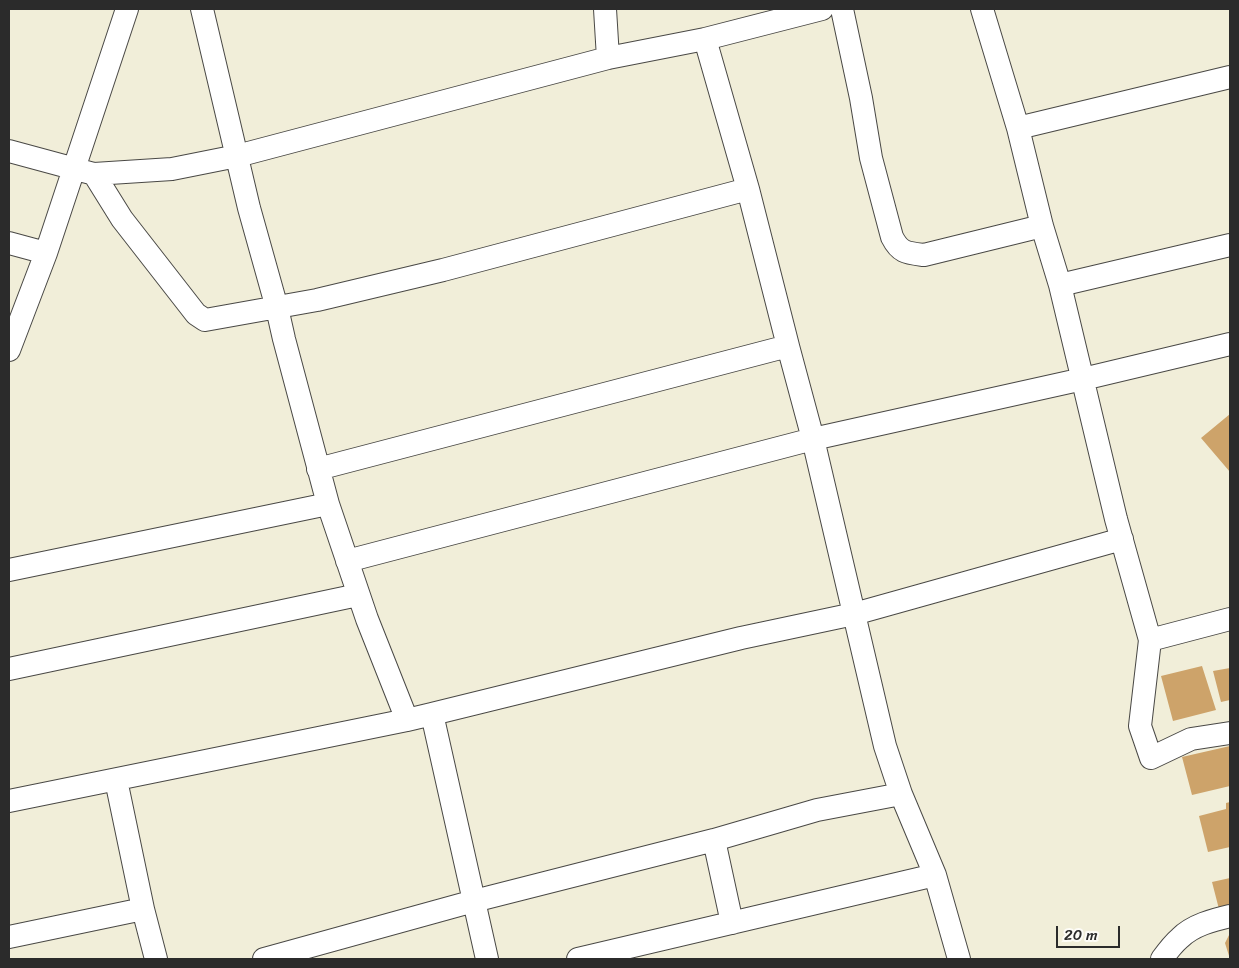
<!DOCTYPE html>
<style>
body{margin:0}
#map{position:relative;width:1239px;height:968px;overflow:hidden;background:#f1eed9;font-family:Sriracha,sans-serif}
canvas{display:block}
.frame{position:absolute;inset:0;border:10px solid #2b2b2b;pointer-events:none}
.scale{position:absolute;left:1056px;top:926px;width:64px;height:22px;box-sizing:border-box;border:2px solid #2b2b2b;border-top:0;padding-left:6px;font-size:15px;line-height:18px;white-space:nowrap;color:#2b2b2b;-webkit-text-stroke:4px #fdfcf7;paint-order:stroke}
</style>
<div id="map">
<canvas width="1239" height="968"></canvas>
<div class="frame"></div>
<div class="scale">20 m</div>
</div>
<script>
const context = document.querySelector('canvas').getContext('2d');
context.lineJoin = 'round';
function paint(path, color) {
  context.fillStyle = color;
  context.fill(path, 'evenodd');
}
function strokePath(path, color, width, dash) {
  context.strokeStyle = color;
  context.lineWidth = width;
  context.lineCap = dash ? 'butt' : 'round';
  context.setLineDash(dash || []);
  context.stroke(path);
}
const building = new Path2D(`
 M1230 414V472L1201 438Z
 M1202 666 1216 710 1173 721 1161 676Z
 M1230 668V700L1221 702 1213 671Z
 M1230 746V786L1192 795 1182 757Z
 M1230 802V847L1208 852 1199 816 1226 809V803Z
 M1230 878V910L1220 913 1212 882Z
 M1230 933V959L1225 943Z`);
const minor = new Path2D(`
 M202 9 249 208 277 308 284 339 328 504 367 619 407 720 432 714 487 959
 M605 9 608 58
 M842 9 861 98 871 158 892 237C900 253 907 253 924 255L1042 226
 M982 9 1018 128 1042 226 1060 285 1116 519 1150 640 1140 726 1151 758 1191 739 1230 733
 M705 39 822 9
 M1018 128 1230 77
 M9 151 94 174 122 219 196 314 205 320 317 300 443 270 748 189
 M94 174 172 169 237 156 608 58 705 39 748 189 788 346 318 469
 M9 243 46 253
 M1060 285 1230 245
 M788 346 813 439 885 746 901 794 935 875 959 959
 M9 350 46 253 127 9
 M347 561 813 439 1083 379 1230 344
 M9 570 328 504
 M1150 640 1230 619
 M9 669 358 595
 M432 714 741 638 854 614 1122 539
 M116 780 143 909
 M9 801 407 720
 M714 840 732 923
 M9 937 143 909 156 959
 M264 959 474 901 714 840 817 810 901 794
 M578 959 935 875
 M1162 959C1167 952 1173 944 1180 938 1193 925 1213 920 1230 916`);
paint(building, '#cda36a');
strokePath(minor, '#494845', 24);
strokePath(minor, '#fff', 22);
</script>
